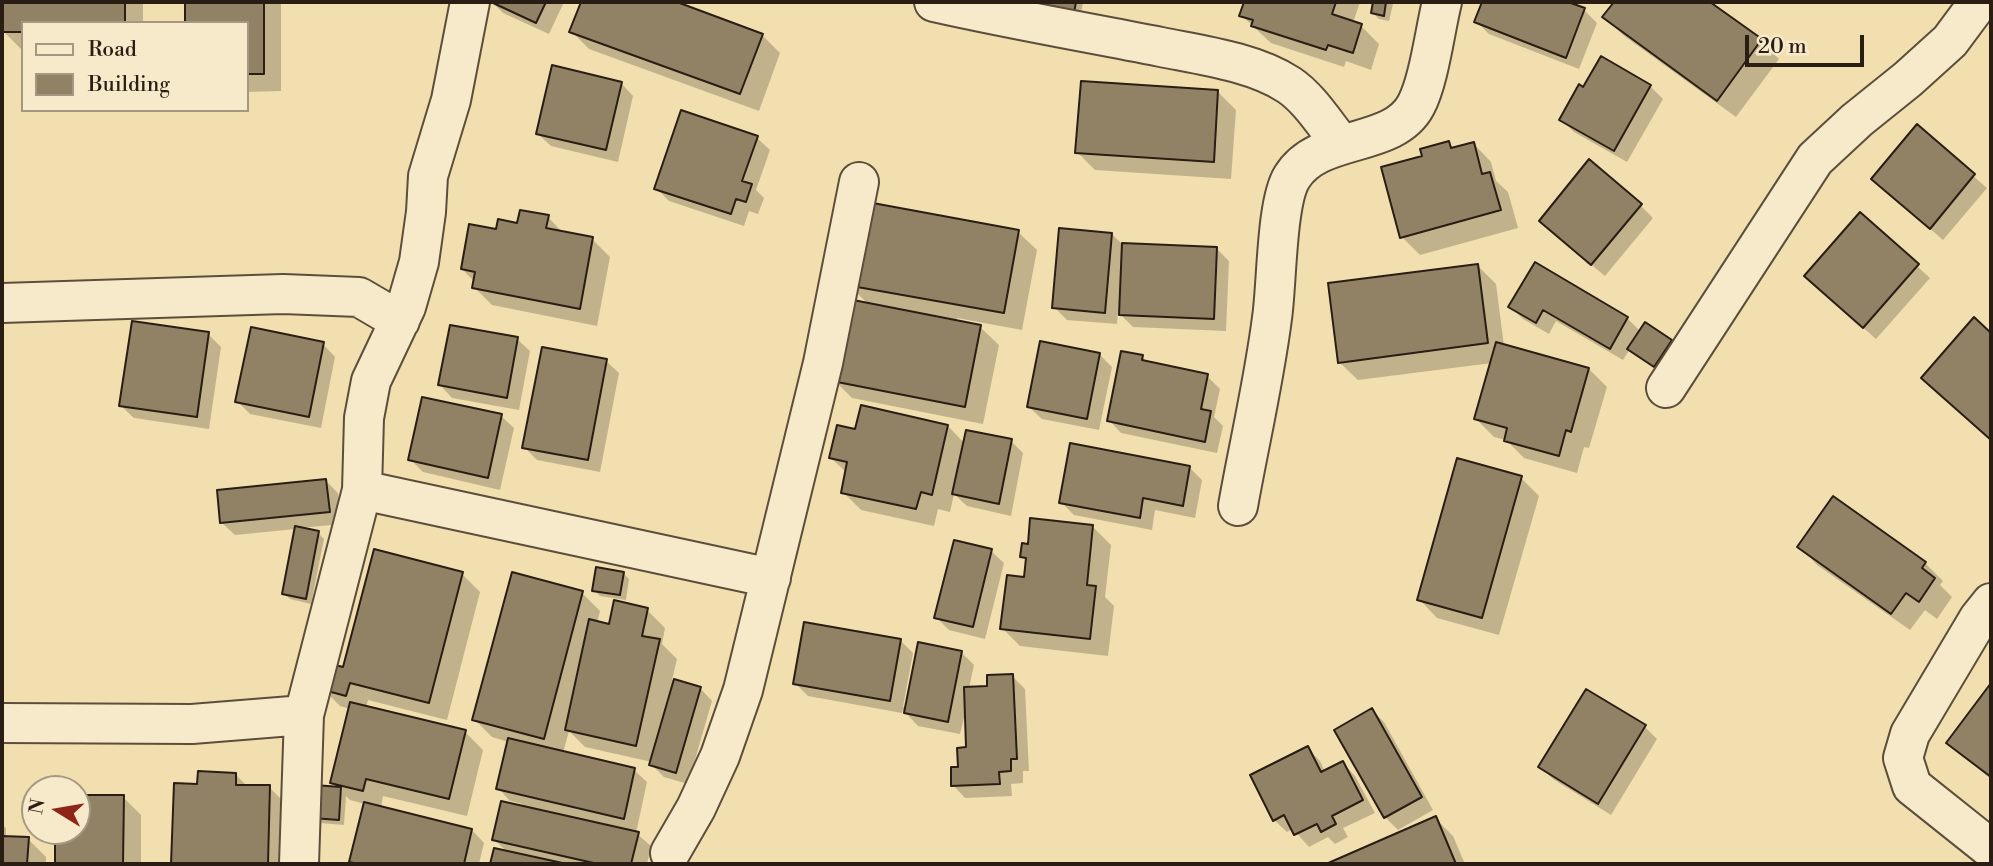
<!DOCTYPE html>
<style>
body{margin:0}
#map{position:relative;width:1993px;height:866px;overflow:hidden;background:#f2dfaf;font-family:"Libre Bodoni",serif}
canvas{display:block}
.frame{position:absolute;inset:0;border:4px solid #2a1d14;pointer-events:none}
.legend{position:absolute;left:21px;top:21px;width:228px;height:91px;box-sizing:border-box;background:#f7eacb;border:2px solid #a59882;margin:0;padding:9px 12px;list-style:none;font-size:21px;color:#2a1d14}
.legend li{display:flex;align-items:center;gap:14px;height:35px}
.legend b{width:35px;border:2px solid #a59882}
.north{position:absolute;left:21px;top:775px;width:70px;height:70px;box-sizing:border-box;background:#f7eacb;border:2px solid #a59882;border-radius:50%;rotate:281deg;font-size:19px;font-weight:700;line-height:28px;text-align:center;color:#2a1d14}
.north::after{content:'';display:block;margin:auto;width:24px;height:32px;background:#8f2418;clip-path:polygon(50% 0,100% 100%,50% 72%,0 100%)}
.scale{position:absolute;left:1745px;top:35px;width:119px;height:32px;box-sizing:border-box;border:4px solid #2a1d14;border-top:0;padding-left:9px;font-size:21px;line-height:24px;white-space:nowrap;color:#2a1d14;-webkit-text-stroke:5px #f7eacb;paint-order:stroke}
</style>
<div id="map">
<canvas width="1993" height="866"></canvas>
<div class="frame"></div>
<ul class="legend">
<li><b style="height:9px;background:#f7eacb"></b>Road</li>
<li><b style="height:19px;background:#928265"></b>Building</li>
</ul>
<div class="north">N</div>
<div class="scale">20 m</div>
</div>
<script>
const context = document.querySelector('canvas').getContext('2d');
context.lineJoin = 'round';
function paint(path, color) {
  context.fillStyle = color;
  context.fill(path, 'evenodd');
}
function strokePath(path, color, width, dash) {
  context.strokeStyle = color;
  context.lineWidth = width;
  context.lineCap = dash ? 'butt' : 'round';
  context.setLineDash(dash || []);
  context.stroke(path);
}
const shadow = new Path2D(`
 M4 2H143V23H23L21 49 3 31Z
 M187 2H281V91L247 92V23H187Z
 M492 2H564L549 34 503 13Z
 M582 2H682L681 5 762 35 780 53 759 111 589 49 571 31Z
 M1048 2H1083L1080 19 1047 7Z
 M1246 2H1360L1353 23 1361 26 1379 44 1371 70 1346 61 1344 67 1271 43 1241 15Z
 M1375 2H1390L1393 4 1389 21 1379 19 1373 13Z
 M1484 2H1563L1584 10 1597 23 1579 69 1489 34 1476 21Z
 M1616 2H1707L1761 41 1779 59 1736 117 1623 35 1605 17Z
 M621 83 633 96 618 162 551 146 538 134Z
 M1650 86 1663 99 1627 162 1574 132 1562 120Z
 M1218 92 1236 110 1231 179 1095 170 1077 152Z
 M1917 127 1987 188 1943 240 1873 179Z
 M757 138 770 150 756 190 764 198 758 214 749 211 744 226 669 201 656 188Z
 M1448 143 1454 149 1473 143 1491 162 1496 181 1508 192 1518 228 1420 255 1402 237 1425 157Z
 M1640 205 1653 218 1605 276 1553 233Z
 M1860 214 1930 278 1876 339 1819 289Z
 M548 217 564 234 592 239 610 257 597 326 492 305 474 287 475 282 462 269 497 231Z
 M1018 232 1037 250 1022 330 957 318 956 322 980 327 999 345 983 424 852 398 834 380 869 305 848 284Z
 M1112 234 1122 244 1217 249 1229 261 1226 331 1133 327 1118 312 1117 324 1067 320 1054 307Z
 M1478 266 1496 284 1504 346 1589 369 1607 387 1589 448 1584 447 1577 473 1524 458 1506 440 1494 437 1476 419 1492 363 1358 380 1339 362Z
 M1510 307 1627 318 1641 332 1671 341 1677 347 1660 372 1630 349 1623 360 1556 321 1549 334 1523 319Z
 M1974 320 1991 335V440L1923 378Z
 M208 334 221 347 209 429 134 418 121 406Z
 M517 339 530 351 519 410 452 398 440 385Z
 M323 344 335 357 321 428 250 414 237 401Z
 M1099 354 1112 367 1099 430 1042 419 1029 407Z
 M1142 357 1149 364 1207 376 1220 389 1214 417 1223 426 1217 453 1121 433 1109 420Z
 M606 361 619 373 600 472 537 460 524 447Z
 M501 416 514 428 500 490 423 472 410 459Z
 M948 426 965 444 1011 441 1023 453 1011 516 967 506 954 494 950 512 938 509 934 526 861 510 843 492 847 473 831 458 857 431Z
 M1189 467 1202 480 1195 518 1155 510 1152 530 1074 515 1061 502Z
 M1521 478 1539 496 1499 635 1437 618 1419 599Z
 M326 481 338 493 342 524 300 528 318 533 324 539 311 604 290 599 283 593 296 529 235 535 222 523Z
 M1093 527 1111 545 1105 597 1114 606 1108 656 1020 646 1002 628 1025 579 1027 561 1022 557 1029 546Z
 M1800 547 1925 563 1943 581 1940 585 1952 597 1937 619 1925 610 1910 630 1817 565Z
 M991 551 1004 563 985 639 949 630 936 617Z
 M623 573 629 579 626 600 600 596 594 590Z
 M462 574 480 592 447 720 368 700 366 708 465 732 483 750 467 816 383 796 381 808 472 830 484 843 479 864H354L351 861 365 804 350 800 346 796 344 825 320 823 314 817 339 789 332 782 350 709 340 706 322 688Z
 M582 593 600 611 597 623 610 626 647 610 665 628 662 644 677 659 672 680 700 688 712 701 688 784 664 777 651 764 652 762 585 747 569 731 563 753 634 770 647 782 636 833 651 846 647 864H492L496 850 507 852 494 839 522 804 510 801 498 788 508 742 492 737 474 719Z
 M901 641 913 653 903 707H907L961 652 974 665 969 688H989L1012 676 1025 689 1029 771H1023V783L1011 784 1012 796 965 798 953 785 968 749 966 710 960 734 918 726 903 710 902 713 808 696 795 683Z
 M1991 686V779L1967 760 1949 742Z
 M1372 710 1384 722 1433 810 1398 830 1385 817Z
 M1645 727 1657 739 1611 815 1553 779 1540 767Z
 M1307 748 1320 761 1325 772 1343 763 1355 776 1375 813 1343 828 1348 837 1335 844 1328 837 1309 847 1293 829 1287 832 1274 820Z
 M235 774 248 787H269L287 805 286 864H173L176 785 199 786Z
 M77 797H123L141 815V864H57V831H77Z
 M1435 818 1453 836 1465 864H1331Z
 M2 824 6 828V838L28 839 46 857V864H2Z`);
const building = new Path2D(`
 M3 2H125V23H23V32H2Z
 M185 2H264V74H247V23H185Z
 M491 2H546L536 23Z
 M581 2H677L763 34 740 94 569 32Z
 M1046 2H1076L1074 13 1045 8Z
 M1244 2H1336L1332 14 1362 24 1353 53 1328 45 1326 50 1251 26 1253 20 1239 16Z
 M1373 2H1386L1384 16 1371 13Z
 M1482 2H1568L1585 8 1566 58 1474 22Z
 M1614 2H1710L1762 39 1717 101 1602 17Z
 M1601 56 1651 85 1614 151 1559 120 1579 84 1583 87Z
 M552 65 622 82 606 150 536 134Z
 M1081 81 1218 90 1214 162 1075 153Z
 M681 110 758 136 742 181 752 184 746 202 736 199 731 214 654 189Z
 M1917 124 1975 174 1930 229 1871 179Z
 M1449 141 1451 148 1474 142 1482 174 1490 172 1501 210 1400 238 1381 167 1422 156 1420 149Z
 M1589 159 1642 204 1591 265 1539 221Z
 M862 201 1019 230 1004 313 846 285Z
 M520 210 549 215 546 228 593 237 580 309 472 288 475 272 461 269 469 224 496 229 498 219 517 223Z
 M1860 212 1919 264 1863 328 1804 276Z
 M1059 228 1112 233 1105 313 1052 308Z
 M1122 243 1217 247 1214 319 1119 315Z
 M1535 262 1628 317 1610 349 1543 310 1536 323 1508 307Z
 M1478 264 1488 343 1338 363 1328 283Z
 M848 299 981 325 965 407 832 381Z
 M1974 317 1991 333V440L1921 378Z
 M132 321 209 332 197 417 119 406Z
 M1645 322 1672 340 1654 367 1627 349Z
 M450 325 518 337 507 398 438 385Z
 M251 327 324 342 309 417 235 402Z
 M1040 341 1100 353 1087 419 1027 407Z
 M1496 342 1589 368 1571 432 1566 430 1559 456 1504 441 1507 428 1474 419Z
 M542 347 607 359 588 460 522 448Z
 M1121 351 1143 355 1142 360 1208 374 1201 409 1211 411 1205 442 1107 421Z
 M422 397 502 414 488 478 408 460Z
 M861 405 948 425 932 495 921 492 916 509 841 493 847 462 829 458 837 425 855 429Z
 M966 430 1012 439 999 504 952 494Z
 M1070 443 1190 466 1183 506 1143 498 1140 518 1059 503Z
 M1457 458 1522 476 1482 618 1417 600Z
 M326 479 330 512 220 523 217 490Z
 M1833 496 1926 562 1922 568 1935 578 1919 602 1906 593 1891 614 1797 547Z
 M1030 518 1093 525 1087 585 1096 586 1090 639 1000 629 1007 575 1024 577 1026 558 1020 557 1022 543 1028 544Z
 M295 526 319 531 306 599 282 594Z
 M954 540 992 549 973 627 934 618Z
 M374 549 463 572 429 703 350 683 346 696 320 689 327 663 343 667Z
 M596 567 624 572 620 595 592 591Z
 M512 572 583 591 544 739 472 720Z
 M614 600 648 608 642 636 660 639 636 746 565 730 589 619 609 624Z
 M804 622 901 639 890 701 793 684Z
 M918 642 962 651 948 722 904 713Z
 M1013 674 1017 759H1011V771L999 772 1000 784 951 786V767H958L957 748 966 747 964 687 987 686V675Z
 M674 679 701 687 676 773 649 765Z
 M1991 683V777L1946 743Z
 M1586 689 1646 725 1598 804 1538 767Z
 M350 702 466 730 449 799 366 779 363 791 330 783Z
 M1372 708 1422 797 1384 818 1334 730Z
 M508 738 635 768 624 819 496 789Z
 M1308 746 1321 772 1343 761 1363 800 1332 816 1336 824 1321 832 1317 824 1294 835 1284 815 1273 821 1250 775Z
 M198 771 236 773V785H270L268 864H171L174 783 197 784Z
 M314 785 341 787 339 820 312 818Z
 M77 795H124L123 864H55V831H77Z
 M501 801 639 832 631 864H598L492 840Z
 M364 802 472 829 464 864H358L349 862Z
 M1436 816 1456 864H1326Z
 M2 836 29 837 27 864H2Z
 M494 848 567 864H490Z`);
const street = new Path2D(`
 M934 2C1009 19 1085 32 1161 47 1201 55 1254 62 1289 85 1310 99 1326 126 1342 145
 M2 303 283 294 359 297 400 321
 M1666 388 1815 159 1857 120 1908 79 1950 41 1979 2
 M362 490 771 578
 M1238 506C1249 444 1264 381 1272 318 1277 285 1276 202 1292 177 1319 133 1393 149 1416 105 1429 81 1435 30 1442 2
 M1991 603 1979 618 1910 734 1903 758 1912 786 1991 849
 M2 723 192 724 304 715
 M670 853 696 808 720 756 743 690 823 363 859 182
 M299 864 304 715 362 490 364 418 371 381 406 307 419 262 426 212 428 176 451 100 470 2`);
paint(shadow, '#0003');
paint(building, '#928265');
strokePath(building, '#2a1d14', 2);
strokePath(street, '#5c4e3b', 42);
strokePath(street, '#f7eacb', 38);
</script>
